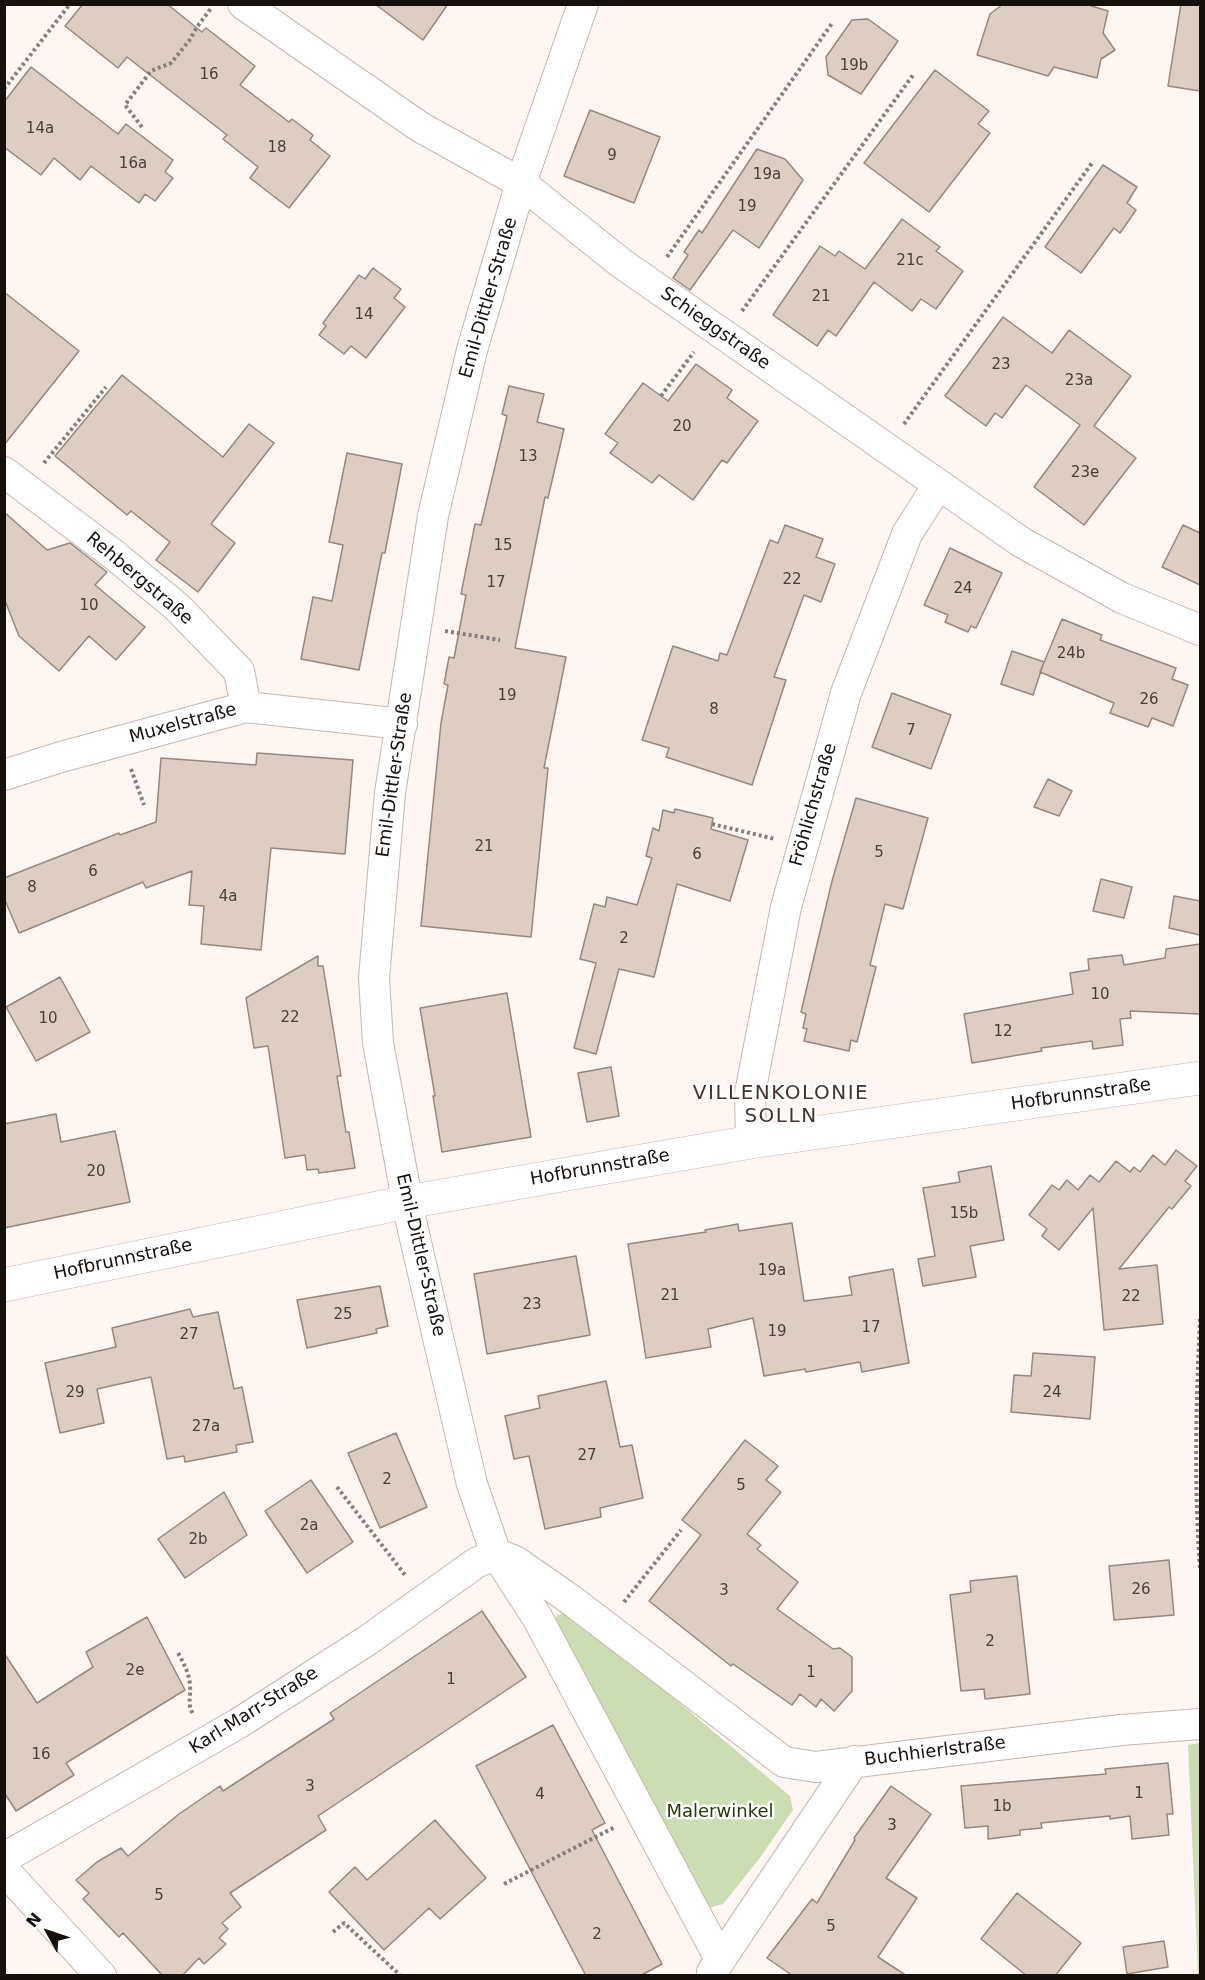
<!DOCTYPE html>
<meta charset="utf-8">
<style>
body{margin:0}
#map{position:relative;width:1205px;height:1980px;overflow:hidden;background:#fdf6f2;font-family:"DejaVu Sans",sans-serif}
canvas{display:block}
.frame{position:absolute;inset:0;border:6px solid #16100d;pointer-events:none}
.north{position:absolute;left:18px;top:1902px;width:60px;height:60px;-webkit-text-stroke:4px #fff;paint-order:stroke;rotate:310deg;font-size:16px;font-weight:700;line-height:24px;text-align:center;color:#16100d}
.north::after{content:'';display:block;margin:auto;width:21px;height:27px;background:#16100d;clip-path:polygon(50% 0,100% 100%,50% 72%,0 100%)}
</style>
<div id="map">
<canvas width="1205" height="1980"></canvas>
<div class="frame"></div>
<div class="north">N</div>
</div>
<script>
const context = document.querySelector('canvas').getContext('2d');
context.lineJoin = 'round';
function paint(path, color) {
  context.fillStyle = color;
  context.fill(path, 'evenodd');
}
function strokePath(path, color, width, dash) {
  context.strokeStyle = color;
  context.lineWidth = width;
  context.lineCap = dash ? 'butt' : 'round';
  context.setLineDash(dash || []);
  context.stroke(path);
}
function drawText(font, color, halo, rows, align = 'center') {
  context.font = font + ' "DejaVu Sans",sans-serif';
  context.lineWidth = 5;
  context.setLineDash([]);
  context.textBaseline = 'middle';
  context.strokeStyle = halo;
  context.fillStyle = color;
  for (const [text, x, y, turn = 0] of rows) {
    context.save();
    context.translate(x, y);
    context.rotate((+turn || 0) * Math.PI / 180);
    context.textAlign = isNaN(turn) ? turn : align;
    if (halo) context.strokeText(text, 0, 0);
    context.fillText(text, 0, 0);
    context.restore();
  }
}
const green = new Path2D(`
 M568 1609 790 1796 793 1810 759 1859 723 1904 708 1908 550 1621Z
 M1200 1743V1975L1198 1976 1188 1745Z`);
const building = new Path2D(`
 M83 4H167L202 32 206 28 255 66 240 85 289 122 292 119 313 135 310 140 330 156 289 208 250 178 258 167 223 139 227 135 127 57 118 68 65 26Z
 M375 4H448L423 40Z
 M1003 4H1085L1108 11 1103 33 1115 50 1101 59 1097 78 1054 67 1048 76 977 55 990 14Z
 M1181 4H1200V91L1168 86Z
 M868 19 898 41 861 94 828 75 826 57 852 20Z
 M31 67 118 134 126 124 173 160 165 172 173 178 155 201 145 194 139 203 91 166 80 180 54 158 41 175 4 147V102Z
 M935 70 989 111 978 124 990 133 929 212 864 163Z
 M590 110 660 137 634 203 564 176Z
 M757 149 785 159 803 180 759 248 733 230 690 290 673 278 688 255 684 252 699 230 702 233Z
 M1103 165 1137 187 1127 203 1136 210 1120 233 1114 228 1081 273 1045 247Z
 M902 219 940 247 936 251 963 271 936 309 921 299 912 311 874 282 836 336 828 330 817 346 773 315 820 246 835 256 839 251 865 269Z
 M373 268 401 289 394 298 405 307 366 358 351 346 344 354 319 335 326 326 323 323 359 275 365 279Z
 M4 292 79 351 4 445Z
 M1003 317 1052 353 1069 330 1131 376 1094 426 1136 458 1084 525 1034 487 1080 425 1026 385 1002 418 995 413 986 426 945 396Z
 M696 364 732 390 727 398 758 421 727 463 722 460 693 500 659 475 652 483 610 453 618 443 605 434 643 383 668 401Z
 M122 375 223 457 249 424 274 443 211 524 235 543 198 592 156 560 170 542 131 511 127 515 55 456Z
 M509 386 544 394 537 422 564 429 548 498 545 497 515 648 566 657 544 768H548L531 937 421 926 441 723 448 685 444 684 449 657 454 658 466 595 461 594 475 524 481 525 507 416 502 414Z
 M347 453 402 464 385 553H382L359 670 301 659 313 597 332 601 343 545 329 542Z
 M4 512 47 550 70 543 107 572 95 585 145 627 116 660 89 636 59 671 19 636 4 598Z
 M785 525 823 539 816 557 835 564 821 602 804 595 774 677 786 680 752 785 666 757 669 748 642 740 673 646 718 661 720 653 727 655 770 540 778 543Z
 M1183 525 1200 533V585L1162 567Z
 M950 548 1002 573 976 628 971 626 968 632 945 622 948 615 924 605Z
 M1062 619 1102 635 1100 640 1176 668 1172 679 1188 685 1173 726 1152 718 1148 727 1110 713 1114 703 1040 672Z
 M1012 651 1044 662 1033 695 1001 684Z
 M892 693 951 715 931 769 872 747Z
 M257 753 353 760 345 854 271 848 261 950 201 944 204 906 189 905 192 871 146 888 143 882 19 933 4 898V878L119 833 120 835 156 822 161 758 256 765Z
 M1048 779 1072 791 1059 816 1034 807Z
 M856 798 928 818 903 909 885 904 870 965 876 967 857 1042 851 1040 849 1051 804 1041 807 1029 803 1028 806 1014 801 1012 832 881Z
 M675 809 713 818 711 829 748 840 730 901 677 884 654 977 619 969 596 1054 574 1048 596 963 580 959 594 904 605 907 607 897 637 905 652 858 646 856 653 828 659 831 663 810 674 813Z
 M1101 879 1132 887 1124 918 1093 911Z
 M1174 896 1200 901V935L1169 928Z
 M1200 944V1014L1130 1011 1131 1018 1120 1019 1123 1045 1093 1049 1092 1041 1041 1048 1042 1051 972 1063 964 1014 1073 994 1070 973 1089 970 1088 959 1122 955 1124 965 1165 958 1166 949Z
 M318 956V966H323L341 1076H337L346 1132H349L355 1168 319 1173 318 1169 307 1170 305 1155 285 1158 268 1046 254 1048 246 998Z
 M60 977 90 1032 36 1061 6 1007Z
 M507 993 531 1137 442 1152 433 1096H435L420 1008Z
 M611 1067 619 1116 587 1122 578 1073Z
 M56 1114 61 1142 115 1131 130 1202 4 1228V1124Z
 M1176 1150 1197 1166 1185 1181 1191 1186 1172 1209 1169 1207 1119 1269 1157 1265 1163 1324 1104 1330 1093 1208 1059 1250 1042 1236 1047 1229 1029 1215 1052 1185 1059 1190 1067 1180 1078 1190 1090 1175 1099 1182 1116 1161 1130 1172 1134 1167 1140 1172 1153 1155 1165 1165Z
 M991 1166 1004 1240 970 1246 976 1277 923 1286 918 1259 935 1256 923 1188 960 1182 958 1172Z
 M792 1223 804 1301 852 1295 849 1277 893 1269 909 1363 862 1372 860 1362 806 1372 805 1369 764 1376 753 1318 708 1329 711 1347 646 1358 628 1244 706 1232 705 1230 738 1224 739 1231Z
 M576 1256 590 1335 487 1354 474 1274Z
 M380 1286 388 1326 376 1329 377 1333 307 1348 297 1300Z
 M190 1309 193 1317 218 1312 234 1389 242 1387 253 1442 236 1445 237 1452 185 1462 184 1456 167 1459 151 1377 97 1389 104 1423 60 1433 45 1363 116 1347 112 1328Z
 M1033 1353 1095 1357 1090 1419 1011 1412 1014 1375 1031 1376Z
 M606 1381 620 1447 632 1445 643 1498 600 1508 601 1517 545 1529 529 1456 514 1459 505 1416 540 1408 538 1396Z
 M396 1433 427 1507 380 1528 348 1453Z
 M745 1440 778 1466 766 1480 781 1492 747 1534 761 1545 757 1549 798 1582 777 1609 833 1649 840 1648 852 1657V1691L834 1711 821 1699 816 1707 800 1694 792 1705 733 1664 731 1666 649 1601 701 1535 682 1520Z
 M311 1480 353 1542 307 1573 265 1511Z
 M224 1492 247 1535 185 1578 158 1539Z
 M1169 1560 1174 1615 1114 1620 1109 1566Z
 M1017 1576 1030 1694 985 1699 984 1689 961 1691 950 1595 971 1592 970 1581Z
 M482 1611 526 1677 318 1816 326 1830 230 1893 241 1907 222 1923 228 1929 219 1938 226 1944 204 1964 199 1958 182 1976H163L123 1933 119 1937 83 1899 89 1893 76 1880 97 1862 121 1848 128 1856 179 1814 220 1786 223 1791 334 1719 330 1713Z
 M147 1617 185 1690 66 1763 74 1775 16 1811 4 1792V1653L37 1703 93 1667 86 1652Z
 M553 1725 605 1823 592 1830 662 1964 640 1976H586L476 1766Z
 M1168 1763 1173 1814H1167L1169 1835 1132 1839 1130 1816 1110 1819V1816L1041 1823 1042 1828 1020 1830V1835L988 1839V1826L965 1828 961 1786 1106 1774 1105 1769Z
 M891 1786 931 1814 886 1878 917 1898 878 1957 907 1976H793L767 1958 812 1899 817 1903 855 1840 854 1838Z
 M435 1820 486 1878 440 1919 429 1908 384 1950 329 1892 355 1867 367 1880Z
 M1017 1893 1081 1943 1055 1976H1027L981 1939Z
 M1164 1941 1168 1967 1127 1974 1123 1947Z`);
const path = new Path2D(`
 M4 89 70 4
 M142 127 125 105 151 71 171 63 189 41 197 27 212 7
 M667 257 833 22
 M742 311 913 75
 M661 396 694 352
 M904 424 1092 163
 M44 463 106 387
 M445 631 500 640
 M131 769 144 805
 M712 824 775 839
 M1200 1319C1196 1402 1194 1487 1200 1569
 M337 1487 405 1575
 M624 1602 681 1530
 M178 1653C184 1664 189 1673 190 1685 191 1696 187 1704 193 1714
 M504 1884 615 1827
 M333 1932 344 1923 401 1976`);
const street = new Path2D(`
 M243 4 420 127 521 183 621 263 1021 542 1122 598 1200 630
 M583 4 521 183 472 350 433 516 390 793 374 978 378 1043 411 1221 472 1484 496 1554 537 1617 720 1959
 M4 472 113 554 177 607 239 671 246 707
 M4 775 61 757 246 707 402 724
 M751 1142 750 1093 786 907 846 693 907 534 938 485
 M499 1555 515 1561 571 1600 784 1762 816 1767 1121 1730 1200 1724
 M4 1858 239 1723 368 1640 476 1563 496 1554
 M4 1870 101 1976
 M712 1972 854 1761`);
const secondary = new Path2D(`
 M4 1285 407 1202 751 1142 1200 1078`);
const numberNames = [
 ["19b",854,66],
 ["16",209,75],
 ["14a",40,129],
 ["18",277,148],
 ["9",612,156],
 ["16a",133,164],
 ["19a",767,175],
 ["19",747,207],
 ["21c",910,261],
 ["21",821,297],
 ["14",364,315],
 ["23",1001,365],
 ["23a",1079,381],
 ["20",682,427],
 ["13",528,457],
 ["23e",1085,473],
 ["15",503,546],
 ["22",792,580],
 ["17",496,583],
 ["24",963,589],
 ["10",89,606],
 ["24b",1071,654],
 ["19",507,696],
 ["26",1149,700],
 ["8",714,710],
 ["7",911,731],
 ["21",484,847],
 ["5",879,853],
 ["6",697,855],
 ["6",93,872],
 ["8",32,888],
 ["4a",228,897],
 ["2",624,939],
 ["10",1100,995],
 ["22",290,1018],
 ["10",48,1019],
 ["12",1003,1032],
 ["20",96,1172],
 ["15b",964,1214],
 ["19a",772,1271],
 ["21",670,1296],
 ["22",1131,1297],
 ["23",532,1305],
 ["25",343,1315],
 ["17",871,1328],
 ["19",777,1332],
 ["27",189,1335],
 ["29",75,1393],
 ["24",1052,1393],
 ["27a",206,1427],
 ["27",587,1456],
 ["2",387,1480],
 ["5",741,1486],
 ["2a",309,1526],
 ["2b",198,1540],
 ["26",1141,1590],
 ["3",724,1591],
 ["2",990,1642],
 ["2e",135,1671],
 ["1",811,1673],
 ["1",451,1680],
 ["16",41,1755],
 ["3",310,1787],
 ["1",1139,1794],
 ["4",540,1795],
 ["1b",1002,1807],
 ["3",892,1826],
 ["5",159,1896],
 ["5",831,1927],
 ["2",597,1935]
];
const streetNames = [
 ["Emil-Dittler-Straße",489,298,-74],
 ["Schieggstraße",715,329,35],
 ["Rehbergstraße",139,579,40],
 ["Muxelstraße",183,724,-15],
 ["Emil-Dittler-Straße",395,775,-82],
 ["Fröhlichstraße",814,805,-74],
 ["Hofbrunnstraße",1081,1095,-8],
 ["Hofbrunnstraße",600,1168,-10],
 ["Emil-Dittler-Straße",420,1255,77],
 ["Hofbrunnstraße",123,1260,-12],
 ["Karl-Marr-Straße",254,1711,-32],
 ["Buchhierlstraße",935,1752,-7]
];
const parkNames = [
 ["Malerwinkel",720,1812]
];
const neighbourhoodNames = [
 ["VILLENKOLONIE",781,1094],
 ["SOLLN",781,1117]
];
paint(green, '#cdddb3');
paint(building, '#decdc3');
strokePath(building, '#98877e', 1.5);
strokePath(street, '#c7b6ad', 32);
strokePath(secondary, '#c7b6ad', 34);
strokePath(path, '#857e7b', 4, [3, 3]);
strokePath(street, '#fff', 30);
strokePath(secondary, '#fff', 33);
drawText('15px', '#483f3a', null, numberNames);
drawText('18px', '#16100d', '#fff', streetNames);
drawText('18px', '#293703', '#fff', parkNames);
context.letterSpacing = '1.5px';
drawText('20px', '#41332b', '#fff', neighbourhoodNames);
context.letterSpacing = '0px';
</script>
